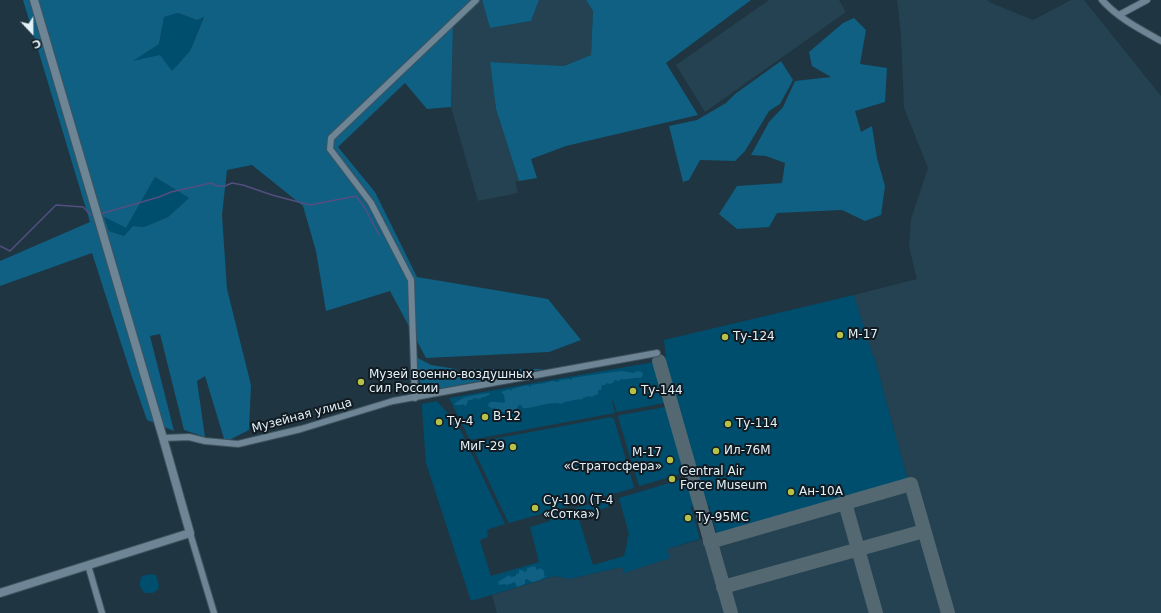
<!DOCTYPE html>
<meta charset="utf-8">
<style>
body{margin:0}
#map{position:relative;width:1161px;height:613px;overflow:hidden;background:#1f3541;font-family:"DejaVu Sans",sans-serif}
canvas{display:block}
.north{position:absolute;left:12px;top:12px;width:40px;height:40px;-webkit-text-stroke:3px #111b21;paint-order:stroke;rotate:158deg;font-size:11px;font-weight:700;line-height:16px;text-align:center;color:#e3f1f9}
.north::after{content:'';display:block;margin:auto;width:14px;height:18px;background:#e3f1f9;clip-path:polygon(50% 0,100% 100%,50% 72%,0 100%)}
</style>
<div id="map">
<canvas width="1161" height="613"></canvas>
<div class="north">С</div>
</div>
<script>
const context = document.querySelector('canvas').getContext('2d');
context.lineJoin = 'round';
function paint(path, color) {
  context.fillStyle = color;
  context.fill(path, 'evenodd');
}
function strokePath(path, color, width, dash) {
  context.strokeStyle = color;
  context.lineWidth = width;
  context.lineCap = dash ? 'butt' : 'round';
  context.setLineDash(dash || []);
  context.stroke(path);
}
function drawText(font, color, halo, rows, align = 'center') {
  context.font = font + ' "DejaVu Sans",sans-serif';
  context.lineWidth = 4;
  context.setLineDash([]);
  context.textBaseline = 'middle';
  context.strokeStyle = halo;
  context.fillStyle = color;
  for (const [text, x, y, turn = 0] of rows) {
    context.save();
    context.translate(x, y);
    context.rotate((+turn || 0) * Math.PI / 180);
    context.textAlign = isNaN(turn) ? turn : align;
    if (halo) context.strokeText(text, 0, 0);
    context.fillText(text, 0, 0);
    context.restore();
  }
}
const built = new Path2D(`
 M478 0H482L490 28 531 21 539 0H586L593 11 591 55 564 66 490 62 496 109 519 181 515 182 518 193 478 201 451 107 453 25Z
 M769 0H839L846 12 705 112 676 65Z
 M897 0H987L989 2 1033 20 1071 0H1084L1161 96V613H497L492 595 555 576 569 579 622 567 624 572 669 558 667 549 908 481 874 356 872 355 854 295 917 279 909 247 911 219 928 168 904 108 901 35Z`);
const green = new Path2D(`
 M178 13 197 20 204 16 190 51 172 71 131 62 159 44 164 17Z
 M155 177 189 198 168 217 144 227 133 226 124 236 109 231 104 217 126 228Z
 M854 295 872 354 874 356 908 481 717 535 709 506 704 503 663 360H666L664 340Z
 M654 362 665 403 617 412 613 400 612 401 615 413 470 440 449 398Z
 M437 401 458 425 505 524 489 529 487 531 488 537 482 539 480 541 491 576 539 562 530 527 550 521 549 516 607 499 609 507 578 516 593 565 624 556 627 543V540L629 534 619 498 686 478 695 505 691 507 700 539 667 549 670 558 624 573 622 567 569 579 555 576 471 601 426 463 422 409V404Z
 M666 407 668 408 685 472 684 473 639 486 618 417 620 415Z
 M611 417 614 419 634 487V488L509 523 508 522 471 444 472 443Z
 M151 574 156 575 159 585 158 590 153 593H145C139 587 138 584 142 576Z`);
const forest = new Path2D(`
 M23 0H478L453 25 451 107 427 109 405 83 338 147 375 192 417 277 548 299 581 340 549 352 426 358 390 291 326 311 316 251 303 206 252 165 227 170 222 215 227 289 251 385 249 430 225 442 205 376 197 381 205 437 184 430 160 334 150 336 174 431 147 420 130 371 92 253 0 286V261L90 222ZM178 13 197 20 204 17 190 51 172 71 160 55 133 61 159 44 164 17ZM155 177 189 198 168 217 144 227 133 226 124 236 109 231 104 217 126 228Z
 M482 0H539L531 21 490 28Z
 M586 0H751L666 63 698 115 566 146 531 159 537 178 519 181 496 109 490 62 564 66 591 55 593 11Z
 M854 18 866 30 860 64 887 68 885 102 855 111 861 132 872 126 877 158 885 186 881 215 865 221 842 210 777 213 769 227 737 229 719 214 737 186 782 183 785 163 766 156 751 155 769 122 783 107 795 81 831 77 812 66 809 52 843 23Z
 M781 61 793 80 780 104 769 111 745 151 735 161 700 160 689 180 683 182 669 126 697 120 726 103 735 94Z
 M416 357 431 365 456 369 458 375 467 376 474 369H544L428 391 421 387Z
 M622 371 633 373 637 371 642 372 643 375 641 378C634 377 628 380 621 379L619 381 615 380 613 383 609 384 607 383 605 385H602L601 390H598V394L591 397 589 396 583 398 582 400 581 399 573 400 571 401 565 402 561 404C552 400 534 409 523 408L521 405H519L515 411 508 412H498L495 408 493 409 488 406 489 403C494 400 500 404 505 402L504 395 501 392 510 389 511 391 512 389 527 385 531 387V385L545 383 552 381 558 382 560 380 569 379 572 380V378C589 375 605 373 622 371Z
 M489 393 490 394 485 397H482L480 399 474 398 472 400H468L467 404 465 406 463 404 461 405H455L454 404C463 395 478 395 489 393Z
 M535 566 537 570 540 568 544 571V574L545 577C541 580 537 581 532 582L527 579 525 580V584L517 587 515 582 507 585 504 584 499 585 498 582 509 575 511 577 516 576V574L519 573V570H523V572L527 571V568Z`);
const stream = new Path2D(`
 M100 214 159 197 171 192 211 183 217 186H225L232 183 243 185 272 195 310 205 356 196 365 208 379 235
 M0 246 10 251 56 205 83 207 91 215`);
const taxiway = new Path2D(`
 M659 361 731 613
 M845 503 876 613
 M710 542 911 484 948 613
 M723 587 924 531`);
const street = new Path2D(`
 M1102 0C1118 18 1140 29 1161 41
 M1119 15 1147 0
 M415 398 411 280 371 203 330 149 331 138 476 0
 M163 438 189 437 205 441 238 444 301 429 393 401 657 353
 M190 533 214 613
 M88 565 102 613`);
const secondary = new Path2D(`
 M0 593 190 533 163 438 34 0`);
const markers = [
 [840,335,4,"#b6c148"],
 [725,337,4,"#b6c148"],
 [361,382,4,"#b6c148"],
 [633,391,4,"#b6c148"],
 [485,417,4,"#b6c148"],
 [439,422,4,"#b6c148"],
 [728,424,4,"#b6c148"],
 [513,447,4,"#b6c148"],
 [716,451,4,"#b6c148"],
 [670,460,4,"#b6c148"],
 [672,479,4,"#b6c148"],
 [791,492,4,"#b6c148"],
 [535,508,4,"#b6c148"],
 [688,518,4,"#b6c148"]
];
const poiNames = [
 ["М-17",848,335],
 ["Ту-124",733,337],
 ["Музей военно-воздушных",369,375],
 ["сил России",369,389],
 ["Ту-144",641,391],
 ["В-12",493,417],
 ["Ту-4",447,422],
 ["Ту-114",736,424],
 ["МиГ-29",505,447,"right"],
 ["Ил-76М",724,451],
 ["М-17",662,453,"right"],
 ["«Стратосфера»",662,467,"right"],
 ["Central Air",680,472],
 ["Force Museum",680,486],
 ["Ан-10А",799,492],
 ["Су-100 (Т-4",543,501],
 ["«Сотка»)",543,515],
 ["Ту-95МС",696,518]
];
const streetNames = [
 ["Музейная улица",302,416,-15]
];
paint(built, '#244251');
paint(green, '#004e6e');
paint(forest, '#0f6083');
strokePath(stream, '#544e80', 1.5);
strokePath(taxiway, '#546872', 14);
strokePath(street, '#3f535e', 8);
strokePath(secondary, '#3f535e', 10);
strokePath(street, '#6d8594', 6);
strokePath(secondary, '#6d8594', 8);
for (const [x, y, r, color] of markers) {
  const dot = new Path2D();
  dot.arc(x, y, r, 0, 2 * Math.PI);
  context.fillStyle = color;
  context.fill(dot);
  strokePath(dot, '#111b21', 1.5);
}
drawText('12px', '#e3f1f9', '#111b21', poiNames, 'left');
drawText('12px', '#e3f1f9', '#111b21', streetNames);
</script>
